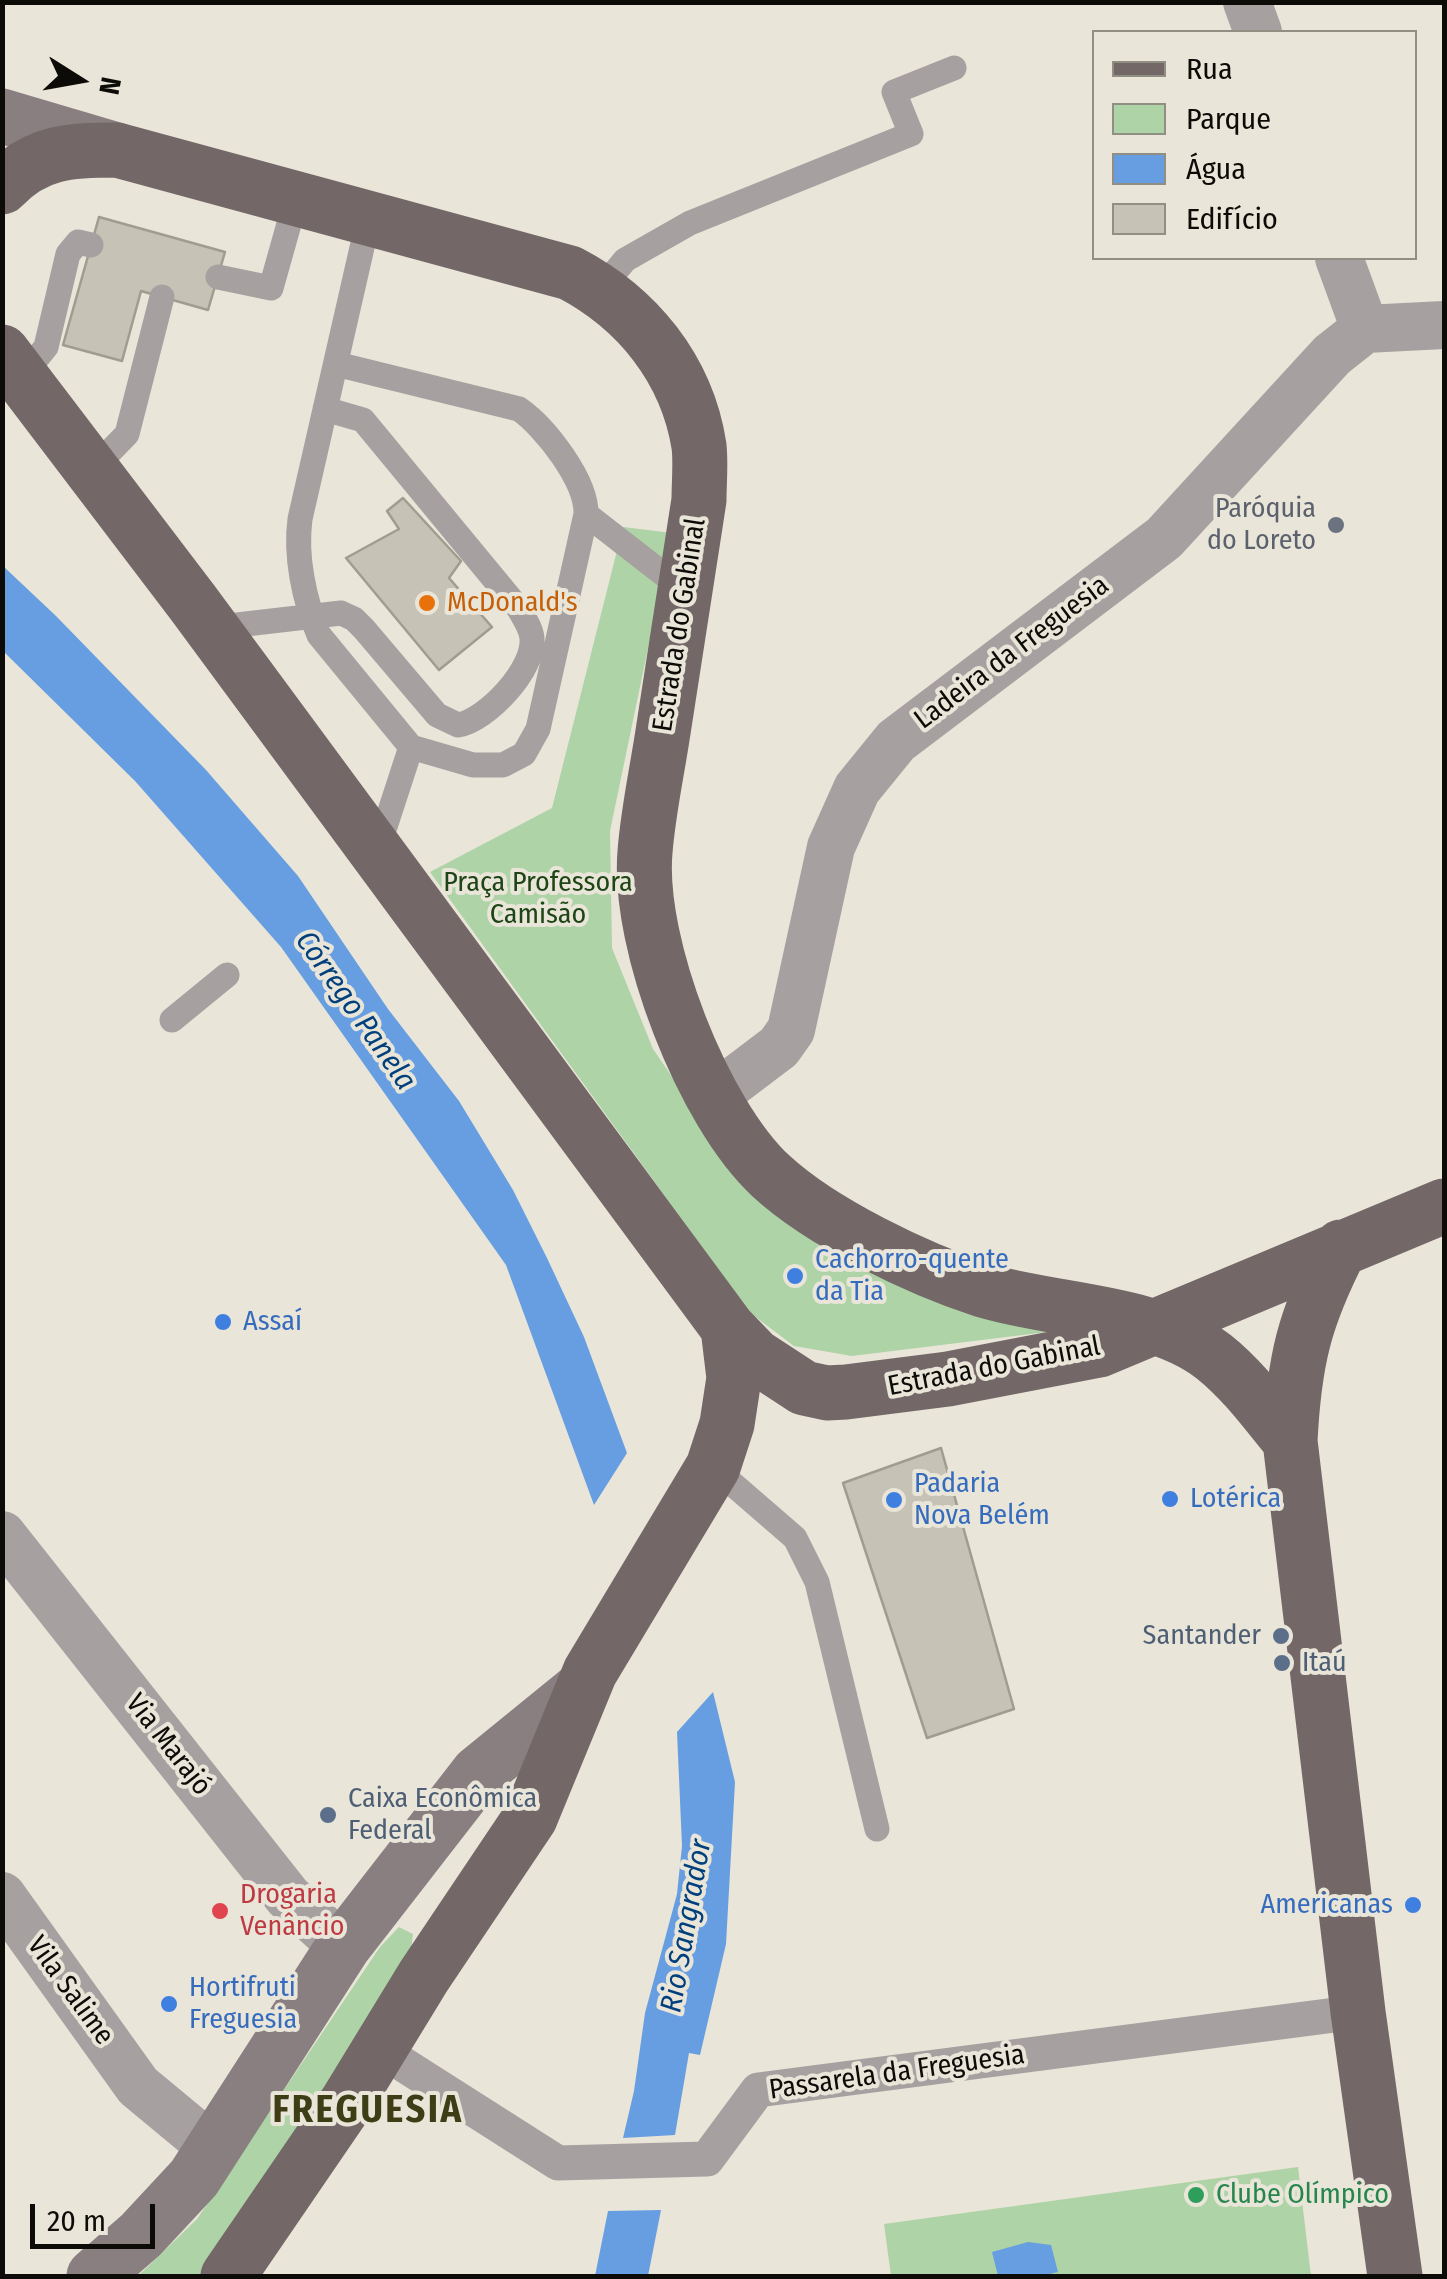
<!DOCTYPE html>
<meta charset="utf-8">
<style>
body{margin:0}
#map{position:relative;width:1447px;height:2279px;overflow:hidden;background:#e9e5d8;font-family:"Fira Sans Condensed",sans-serif}
canvas{display:block}
.frame{position:absolute;inset:0;border:5px solid #0d0b07;pointer-events:none}
.legend{position:absolute;left:1092px;top:30px;width:325px;height:230px;box-sizing:border-box;background:#e9e5d8;border:2px solid #918e84;margin:0;padding:12px 18px;list-style:none;font-size:30px;color:#0d0b07}
.legend li{display:flex;align-items:center;gap:20px;height:50px}
.legend b{width:50px;border:2px solid #918e84}
.north{position:absolute;left:30px;top:30px;width:100px;height:100px;-webkit-text-stroke:8px #e9e5d8;paint-order:stroke;rotate:101deg;font-size:28px;font-weight:700;line-height:40px;text-align:center;color:#0d0b07}
.north::after{content:'';display:block;margin:auto;width:35px;height:45px;background:#0d0b07;clip-path:polygon(50% 0,100% 100%,50% 72%,0 100%)}
.scale{position:absolute;left:30px;top:2204px;width:125px;height:45px;box-sizing:border-box;border:5px solid #0d0b07;border-top:0;padding-left:12px;font-size:30px;line-height:35px;white-space:nowrap;color:#0d0b07;-webkit-text-stroke:8px #e9e5d8;paint-order:stroke}
</style>
<div id="map">
<canvas width="1447" height="2279"></canvas>
<div class="frame"></div>
<ul class="legend">
<li><b style="height:12px;background:#736768"></b>Rua</li>
<li><b style="height:28px;background:#aed3a6"></b>Parque</li>
<li><b style="height:28px;background:#669ee1"></b>Água</li>
<li><b style="height:28px;background:#c6c2b5"></b>Edifício</li>
</ul>
<div class="north">N</div>
<div class="scale">20 m</div>
</div>
<script>
const context = document.querySelector('canvas').getContext('2d');
context.lineJoin = 'round';
function paint(path, color) {
  context.fillStyle = color;
  context.fill(path, 'evenodd');
}
function strokePath(path, color, width, dash) {
  context.strokeStyle = color;
  context.lineWidth = width;
  context.lineCap = dash ? 'butt' : 'round';
  context.setLineDash(dash || []);
  context.stroke(path);
}
function drawText(font, color, halo, rows, align = 'center') {
  context.font = font + ' "Fira Sans Condensed",sans-serif';
  context.lineWidth = 8;
  context.setLineDash([]);
  context.textBaseline = 'middle';
  context.strokeStyle = halo;
  context.fillStyle = color;
  for (const [text, x, y, turn = 0] of rows) {
    context.save();
    context.translate(x, y);
    context.rotate((+turn || 0) * Math.PI / 180);
    context.textAlign = isNaN(turn) ? turn : align;
    if (halo) context.strokeText(text, 0, 0);
    context.fillText(text, 0, 0);
    context.restore();
  }
}
const green = new Path2D(`
 M623 527 672 533 610 831 612 948 653 1049 741 1177 828 1253 929 1294 1055 1331 852 1356 794 1346 749 1312 430 872 552 808Z
 M399 1927 413 1934 410 1957 201 2276H138L197 2219 380 1947Z
 M1298 2167 1311 2276H891L884 2224Z`);
const water = new Path2D(`
 M3 566 56 616 206 770 298 876 388 1009 459 1101 513 1190 547 1258 584 1337 627 1453 594 1505 506 1265 281 947 135 781 3 651Z
 M713 1692 735 1782 726 1944 700 2055 689 2053 675 2135 623 2138 634 2091 645 2013 677 1894 682 1846 677 1732Z
 M661 2210 648 2276H595L608 2211Z
 M1028 2242 1051 2245 1058 2272 1041 2276H998L992 2252Z`);
const building = new Path2D(`
 M99 217 225 252 208 310 141 291 122 361 63 345Z
 M403 498 461 561 449 578 492 627 439 670 346 558 399 529 387 511Z
 M941 1448 1014 1709 927 1738 843 1483Z`);
const service = new Path2D(`
 M218 277 271 288 296 199
 M601 289 625 260 690 223 911 134 894 92 954 68
 M336 364 519 409C545 427 587 481 586 514L538 729 524 754 503 765H473L411 747 319 635C304 600 295 556 300 519L369 217
 M21 378 46 347 68 254 78 242 91 245
 M91 471 127 434 162 297
 M586 514 685 591
 M211 628 341 613 354 619 364 629 437 715 458 725C487 720 535 669 532 638 531 628 524 618 519 609L363 420 325 409
 M377 851 411 747
 M172 1020 227 975
 M713 1467 795 1538 817 1582 877 1829`);
const pedestrian = new Path2D(`
 M379 2049 558 2163 707 2159 758 2090 1358 2012`);
const minor = new Path2D(`
 M1247 2 1258 32
 M1339 258 1365 329
 M713 1097 779 1047 791 1030 831 847 857 789 896 741 1164 538 1332 355 1365 329 1444 325
 M2 1535 288 1897 343 1947
 M2 1896 138 2086 214 2149`);
const secondary = new Path2D(`
 M2 116 117 150
 M94 2276 141 2235 194 2178 343 1947 478 1773 580 1690`);
const primary = new Path2D(`
 M2 187C36 151 71 150 117 150L570 273C637 308 687 369 699 446 701 463 699 482 699 500 687 577 675 655 663 732 657 772 648 812 645 852 637 944 703 1113 771 1176 822 1223 918 1269 983 1290 1055 1312 1154 1310 1214 1357 1244 1381 1266 1412 1290 1441
 M2 352 193 603 728 1328 755 1356 804 1388 827 1393 846 1392 948 1379 1099 1350 1444 1206
 M1341 1247C1304 1319 1294 1361 1290 1441L1358 2012 1395 2276
 M228 2276 347 2102 424 1976 530 1818 590 1672 713 1467 727 1424 734 1378 728 1328`);
const markers = [
 [1336,525,10,"#6b7280"],
 [427,603,10,"#e8710a"],
 [795,1276,10,"#3f7fe0"],
 [223,1322,10,"#3f7fe0"],
 [1170,1499,10,"#3f7fe0"],
 [894,1500,10,"#3f7fe0"],
 [1281,1636,10,"#5c6f8a"],
 [1282,1663,10,"#5c6f8a"],
 [328,1815,10,"#5c6f8a"],
 [1413,1905,10,"#3f7fe0"],
 [220,1911,10,"#e0444e"],
 [169,2004,10,"#3f7fe0"],
 [1196,2195,10,"#2e9e5b"]
];
const worshipNames = [
 ["Paróquia",1316,509],
 ["do Loreto",1316,541]
];
const foodNames = [
 ["McDonald's",447,603]
];
const streetNames = [
 ["Estrada do Gabinal",680,625,-81],
 ["Ladeira da Freguesia",1012,653,-37],
 ["Estrada do Gabinal",994,1367,-11],
 ["Via Marajó",168,1745,52],
 ["Vila Salime",70,1991,54],
 ["Passarela da Freguesia",897,2073,-8]
];
const parkNames = [
 ["Praça Professora",538,883],
 ["Camisão",538,915]
];
const shopNames = [
 ["Cachorro-quente",815,1260],
 ["da Tia",815,1292],
 ["Assaí",243,1322],
 ["Padaria",914,1484],
 ["Nova Belém",914,1516],
 ["Lotérica",1190,1499],
 ["Americanas",1393,1905,"right"],
 ["Hortifruti",189,1988],
 ["Freguesia",189,2020]
];
const serviceNames = [
 ["Santander",1261,1636,"right"],
 ["Itaú",1302,1663],
 ["Caixa Econômica",348,1799],
 ["Federal",348,1831]
];
const healthNames = [
 ["Drogaria",240,1895],
 ["Venâncio",240,1927]
];
const leisureNames = [
 ["Clube Olímpico",1216,2195]
];
const waterNames = [
 ["Córrego Panela",355,1011,55],
 ["Rio Sangrador",687,1926,-80]
];
const districtNames = [
 ["FREGUESIA",368,2111]
];
paint(green, '#aed3a6');
paint(water, '#669ee1');
paint(building, '#c6c2b5');
strokePath(building, '#a09d90', 2.5);
strokePath(service, '#a7a0a1', 25);
strokePath(pedestrian, '#a7a0a1', 35);
strokePath(minor, '#a7a0a1', 48);
strokePath(secondary, '#897f80', 55);
strokePath(primary, '#736768', 55);
for (const [x, y, r, color] of markers) {
  const dot = new Path2D();
  dot.arc(x, y, r, 0, 2 * Math.PI);
  context.fillStyle = color;
  context.fill(dot);
  strokePath(dot, '#e9e5d8', 4);
}
drawText('28px', '#5b616d', '#e9e5d8', worshipNames, 'right');
drawText('28px', '#c56008', '#e9e5d8', foodNames, 'left');
drawText('28px', '#0d0b07', '#e9e5d8', streetNames);
drawText('28px', '#1e4515', '#e9e5d8', parkNames);
drawText('28px', '#366cbe', '#e9e5d8', shopNames, 'left');
drawText('28px', '#4e5e75', '#e9e5d8', serviceNames, 'left');
drawText('28px', '#be3a42', '#e9e5d8', healthNames, 'left');
drawText('28px', '#27864d', '#e9e5d8', leisureNames, 'left');
drawText('italic 30px', '#01407c', '#e9e5d8', waterNames);
context.letterSpacing = '2.5px';
drawText('bold 38px', '#3d3e15', '#e9e5d8', districtNames);
context.letterSpacing = '0px';
</script>
